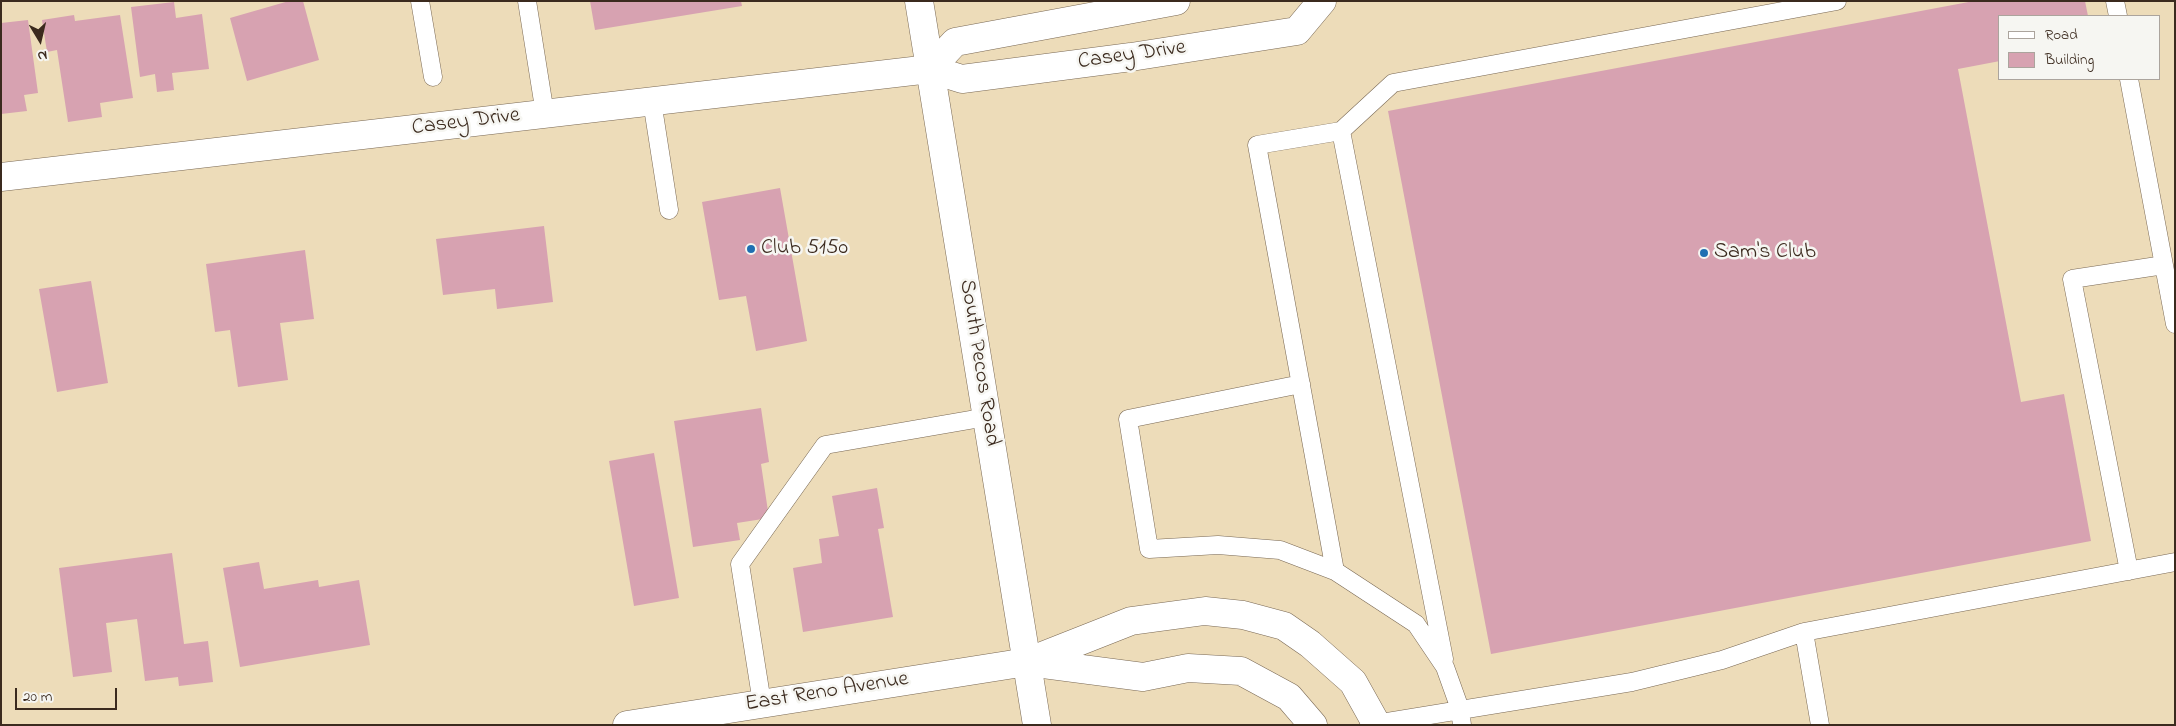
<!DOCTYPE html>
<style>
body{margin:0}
#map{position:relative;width:2176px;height:726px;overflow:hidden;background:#eddcb9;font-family:"Indie Flower",sans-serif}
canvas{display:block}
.frame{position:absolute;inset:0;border:2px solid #3b2a1e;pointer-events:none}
.legend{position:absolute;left:1998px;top:15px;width:162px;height:65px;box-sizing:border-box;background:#f6f6f2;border:1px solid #aba49d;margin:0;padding:6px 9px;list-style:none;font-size:15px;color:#3b2a1e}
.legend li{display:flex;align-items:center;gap:10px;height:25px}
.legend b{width:25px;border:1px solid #aba49d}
.north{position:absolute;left:15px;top:15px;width:50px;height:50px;-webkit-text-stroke:4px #f6f6f2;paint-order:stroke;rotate:171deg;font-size:14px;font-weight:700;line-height:20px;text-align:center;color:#3b2a1e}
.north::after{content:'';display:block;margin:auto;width:18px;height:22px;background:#3b2a1e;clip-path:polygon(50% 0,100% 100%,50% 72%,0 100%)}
.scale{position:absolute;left:15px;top:688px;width:102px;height:22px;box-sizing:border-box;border:2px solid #3b2a1e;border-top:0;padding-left:6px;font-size:15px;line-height:18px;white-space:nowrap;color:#3b2a1e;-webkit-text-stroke:4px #f6f6f2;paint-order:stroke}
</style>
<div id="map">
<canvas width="2176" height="726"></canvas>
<div class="frame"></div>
<ul class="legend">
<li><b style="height:6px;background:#fff"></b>Road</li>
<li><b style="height:14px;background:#d7a2b1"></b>Building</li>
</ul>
<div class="north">N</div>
<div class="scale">20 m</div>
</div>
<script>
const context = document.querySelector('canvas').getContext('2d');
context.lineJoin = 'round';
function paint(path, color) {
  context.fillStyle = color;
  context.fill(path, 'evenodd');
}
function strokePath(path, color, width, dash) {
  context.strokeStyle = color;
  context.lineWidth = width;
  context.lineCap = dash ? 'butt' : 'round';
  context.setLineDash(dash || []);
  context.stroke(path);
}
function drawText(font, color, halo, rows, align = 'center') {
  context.font = font + ' "Indie Flower",sans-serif';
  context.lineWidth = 5;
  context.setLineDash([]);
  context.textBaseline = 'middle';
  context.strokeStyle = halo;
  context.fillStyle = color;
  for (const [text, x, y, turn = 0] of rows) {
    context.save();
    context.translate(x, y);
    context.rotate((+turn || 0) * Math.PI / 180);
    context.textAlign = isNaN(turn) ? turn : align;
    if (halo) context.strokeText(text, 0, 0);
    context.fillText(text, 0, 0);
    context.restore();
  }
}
const building = new Path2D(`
 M289 1H303L319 60 247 81 230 18Z
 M590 1H741L742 6 595 30Z
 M1974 1H2085L2088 16H2000V61L1958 69 2021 402 2064 394 2091 541 1491 654 1388 111Z
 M174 2 176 18 202 14 209 69 172 73 174 90 157 92 155 74 140 77 131 7Z
 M74 15 75 21 120 15 133 98 100 103 102 117 68 122 57 50 47 52 42 20Z
 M28 20 38 93 24 95 27 111 1 114V23Z
 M780 188 807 341 756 351 746 296 719 300 702 202Z
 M544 226 553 302 497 309 495 289 443 295 436 239Z
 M305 250 314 319 280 323 288 380 238 387 230 330 215 332 206 264Z
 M91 281 108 383 57 392 39 289Z
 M761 408 769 462 761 464 769 518 737 523 740 540 693 547 674 421Z
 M654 453 679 598 634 606 609 461Z
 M877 488 884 528 878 529 893 617 803 632 793 568 822 563 819 539 839 536 832 496Z
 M172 553 184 644 208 641 213 682 179 686 178 677 145 681 137 619 106 623 112 672 73 677 59 568Z
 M259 562 264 589 318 580 319 587 359 580 370 645 240 667 223 568Z`);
const lane = new Path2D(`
 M420 1 433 77
 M527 1 545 114
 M2115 1 2118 16
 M2129 79 2175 324
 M652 101 669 210
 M1341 131 1444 659
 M1301 384 1128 419 1149 549 1218 545 1280 550 1335 571
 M2129 571 2072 279 2164 265
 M1804 632 1820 725
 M762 703 740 564 825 445 987 417
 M1369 725 1632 682 1722 660 1804 632 2175 562
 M1462 725 1460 709 1445 667 1416 624 1335 571 1257 145 1341 131 1393 83 1837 1`);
const street = new Path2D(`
 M930 69 955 42 1176 1
 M1 177 930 69 962 79 1131 57 1297 31 1322 1
 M1027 662 1131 621 1205 611 1243 615 1284 626 1310 644 1353 682 1377 725
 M1028 662 1143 677 1188 668 1241 671 1289 697 1313 725`);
const secondary = new Path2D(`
 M627 725 1027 662`);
const primary = new Path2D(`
 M919 1 1037 725`);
const markers = [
 [751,249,5,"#1f6fb2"],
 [1704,253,5,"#1f6fb2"]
];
const streetNames = [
 ["Casey Drive",1132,56,-8],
 ["Casey Drive",466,123,-7],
 ["South Pecos Road",978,363,81],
 ["East Reno Avenue",827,693,-9]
];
const poiNames = [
 ["Club 5150",761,249],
 ["Sam's Club",1714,253]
];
paint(building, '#d7a2b1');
strokePath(lane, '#796854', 19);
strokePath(street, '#796854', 29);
strokePath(secondary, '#796854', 29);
strokePath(primary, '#796854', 29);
strokePath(lane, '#fff', 18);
strokePath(street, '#fff', 28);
strokePath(secondary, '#fff', 28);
strokePath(primary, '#fff', 28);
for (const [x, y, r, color] of markers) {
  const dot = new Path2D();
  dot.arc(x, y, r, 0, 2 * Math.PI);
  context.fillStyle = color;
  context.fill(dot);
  strokePath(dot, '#f6f6f2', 2);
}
drawText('22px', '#3b2a1e', '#f6f6f2', streetNames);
drawText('22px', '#3b2a1e', '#f6f6f2', poiNames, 'left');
</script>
